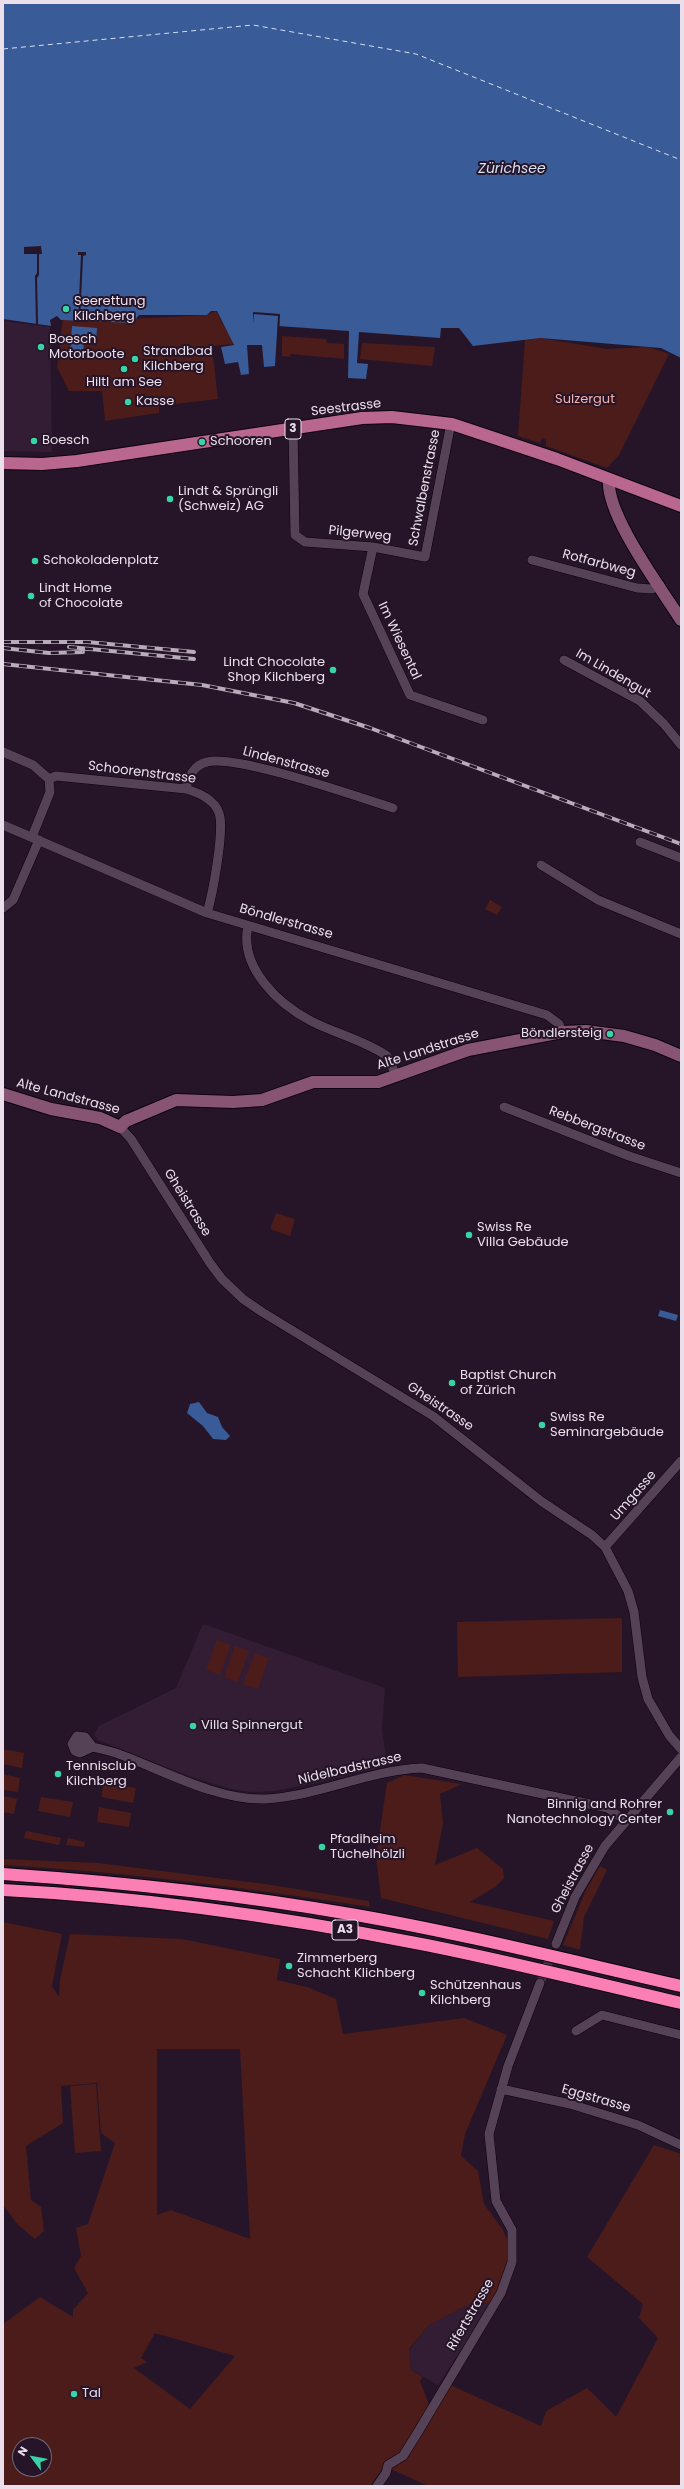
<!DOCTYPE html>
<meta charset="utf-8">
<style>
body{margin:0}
#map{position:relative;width:684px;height:2489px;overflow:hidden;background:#261528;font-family:Poppins,sans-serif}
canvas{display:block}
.frame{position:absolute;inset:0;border:4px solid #ebdfec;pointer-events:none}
.north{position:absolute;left:12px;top:2437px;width:40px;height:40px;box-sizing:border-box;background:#261528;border:1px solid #756676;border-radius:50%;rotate:302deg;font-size:11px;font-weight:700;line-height:16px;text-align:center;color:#ebdfec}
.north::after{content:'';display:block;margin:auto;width:14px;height:18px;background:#38d4a6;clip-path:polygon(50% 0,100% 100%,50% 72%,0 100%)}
</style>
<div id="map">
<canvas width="684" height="2489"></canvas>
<div class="frame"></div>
<div class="north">N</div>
</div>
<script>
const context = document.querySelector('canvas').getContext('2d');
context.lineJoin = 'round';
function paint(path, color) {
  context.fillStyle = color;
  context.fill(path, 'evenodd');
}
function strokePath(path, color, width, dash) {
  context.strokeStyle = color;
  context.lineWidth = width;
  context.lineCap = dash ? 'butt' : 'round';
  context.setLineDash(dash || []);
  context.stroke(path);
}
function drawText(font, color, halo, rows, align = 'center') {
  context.font = font + ' Poppins,sans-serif';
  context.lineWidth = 4;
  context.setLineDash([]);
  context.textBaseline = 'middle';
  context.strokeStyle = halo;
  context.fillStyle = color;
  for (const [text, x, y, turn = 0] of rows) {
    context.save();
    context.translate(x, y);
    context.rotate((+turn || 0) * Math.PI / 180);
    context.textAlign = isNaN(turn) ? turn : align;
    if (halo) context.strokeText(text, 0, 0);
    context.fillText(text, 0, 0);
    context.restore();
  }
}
const built = new Path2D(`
 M3 321 50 327 52 452 3 451Z
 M203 1624 385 1688 382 1729 387 1766 317 1783 274 1791 252 1792 230 1789 189 1776 98 1740 94 1734 99 1726 176 1688Z
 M493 2302 438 2385 411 2370 409 2350 429 2325 466 2306Z`);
const green = new Path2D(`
 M216 311 234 344 212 346 218 399 159 406V413L105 421 102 391H69L57 367 63 317 129 319 207 315Z
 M282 336 326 339 327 343 344 344V359L291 354 290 357 282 356Z
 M540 338 607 349 648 347 669 354 619 455 607 468 546 446V440L542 438 540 443 518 436 525 340Z
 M362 343 435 347 432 366 360 359Z
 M490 900 502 907 497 915 485 909Z
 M276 1213 295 1219 290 1236 270 1229Z
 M622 1618V1672L458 1677 457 1622Z
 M217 1640 231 1645 220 1675 206 1670Z
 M235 1646 249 1651 238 1682 224 1677Z
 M255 1653 269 1658 258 1689 243 1684Z
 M3 1749 24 1753 22 1768 3 1764Z
 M3 1774 20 1778 18 1792 3 1790Z
 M404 1775 462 1784 440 1794 443 1823 435 1865 477 1848 503 1869 504 1878 495 1887 470 1902 554 1921 548 1939 381 1898 376 1857 387 1783Z
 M104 1783 136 1788 133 1803 101 1797Z
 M3 1796 17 1799 14 1814 3 1812Z
 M41 1797 73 1802 70 1817 38 1811Z
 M99 1807 131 1813 129 1827 97 1822Z
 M26 1831 61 1838 59 1845 24 1838Z
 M68 1838 85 1842 84 1847 66 1845Z
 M3 1859 98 1863 265 1884 369 1901 370 1907C248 1888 126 1872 3 1865Z
 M600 1866 607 1870 584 1917 580 1950 563 1945 586 1890Z
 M3 1922 62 1934 52 1986 59 1997 60 1980 70 1934 182 1939 280 1959 277 1980 307 1987 336 1999 343 2034 464 2018 507 2035 465 2134 461 2156 478 2171 484 2204 503 2230 508 2242 509 2260 499 2290 493 2302 466 2306 429 2325 409 2349 411 2370 423 2377 420 2381 430 2407 401 2454 384 2466 370 2486H3V2324L40 2297 73 2317V2310L88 2293 74 2268 81 2256 76 2228 88 2224 115 2143 101 2133 97 2083 61 2086 63 2123 26 2146 31 2200 41 2207 44 2231 35 2239 18 2225 3 2205ZM157 2049H240L250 2239 171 2210 157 2215ZM155 2333 235 2356 190 2409 134 2368 147 2362 141 2358ZM20 2445H44V2469H20Z
 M96 2084 101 2151 75 2153 70 2086Z
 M654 2145 681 2154V2486H428L391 2469 448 2384 541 2426 546 2411 587 2388 616 2417 658 2338 639 2318 643 2304 587 2257Z`);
const water = new Path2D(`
 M3 3H681V358L661 348 540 338 473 346 459 328H441L440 338 359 332 357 363 368 364 366 379 348 378 349 331 278 326 276 366 264 367 262 345H247L249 374 241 375 238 362 225 364 221 347 234 345 217 311H211L207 315H139L133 323 61 320 57 316 50 320 51 326 3 319Z
 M72 326 97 328 96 343H84L83 354 70 353Z
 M660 1310 678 1315 676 1321 658 1316Z
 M199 1402 207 1413 218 1417 222 1427 230 1436 226 1440 213 1439 203 1426 187 1413 190 1404Z`);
const pier = new Path2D(`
 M41 246 42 254H39V275L37 278 38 324H36L35 276 37 273V254H24V247Z
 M78 252H86V255L83 256 80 322H78L81 255H78Z
 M253 312 280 314 278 366H275L278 316 254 314 253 323Z`);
const ferry = new Path2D(`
 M3 49 253 25 416 54 681 160`);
const streetTunnel = new Path2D(`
 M540 1983 556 1944`);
const street = new Path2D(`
 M293 429 295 535 305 542 373 547 425 557 451 423
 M373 547 363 594 410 695 483 720
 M532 560 637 588 652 589 660 585
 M564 660 640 701 664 724 681 745
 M3 752 33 765 49 779 50 792 32 837
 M49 779 56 776 186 789C200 793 217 800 220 817 223 837 213 893 207 913
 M186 789C188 777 194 765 207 762 236 754 358 797 393 808
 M3 825 207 913 547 1015 559 1024 562 1032
 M640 842 681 858
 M541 865 598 900 681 934
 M3 908 13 900 39 840
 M248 926C239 967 278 1004 311 1021 336 1034 364 1040 387 1056L396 1075
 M504 1107 629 1156 681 1173
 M120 1127 131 1139 210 1263 222 1279 243 1299 262 1312 433 1416 541 1501 592 1535 605 1547 628 1591 634 1612 642 1677 648 1699 669 1735 681 1749
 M605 1547 681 1461
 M77 1736 85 1737 93 1747 80 1753 75 1751 72 1744Z
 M80 1744C92 1747 104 1749 116 1753 161 1769 217 1801 265 1799 319 1796 369 1770 422 1768L608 1808 625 1821
 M556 1944 575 1897 605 1846 681 1757
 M576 2031 602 2015 681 2035
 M501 2089 570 2104 638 2125 681 2145
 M377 2486 386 2473 388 2465 403 2456 418 2432 501 2293 512 2262V2230L496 2201 489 2134 508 2066 540 1983`);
const secondary = new Path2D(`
 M609 479C605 514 661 588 681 620
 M3 1094 51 1109 100 1118 120 1127 126 1121 176 1100 233 1102 262 1100 313 1082H378L468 1050 562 1032 586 1031 624 1036 655 1045 681 1056`);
const primary = new Path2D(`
 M3 463 42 464 77 461 362 418 392 417 452 424 557 459 681 506`);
const highway = new Path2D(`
 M3 1874C119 1882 235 1894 350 1914 461 1933 571 1961 681 1986
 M3 1890C144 1897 283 1917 421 1944 508 1961 594 1983 681 2003`);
const rail = new Path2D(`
 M3 642H87L194 652
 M69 647 194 659
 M3 648 49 653 83 652
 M3 664 202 685 294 703 370 728 681 844`);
const markers = [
 [66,309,4,"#38d4a6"],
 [41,347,4,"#38d4a6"],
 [135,359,4,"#38d4a6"],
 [124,369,4,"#38d4a6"],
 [128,402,4,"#38d4a6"],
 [34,441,4,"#38d4a6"],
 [202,442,4,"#38d4a6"],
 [170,499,4,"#38d4a6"],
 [35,561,4,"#38d4a6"],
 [31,596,4,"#38d4a6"],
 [333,670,4,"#38d4a6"],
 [610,1034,4,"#38d4a6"],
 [469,1235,4,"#38d4a6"],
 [452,1383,4,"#38d4a6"],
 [542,1425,4,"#38d4a6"],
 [193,1726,4,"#38d4a6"],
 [58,1774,4,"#38d4a6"],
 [670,1812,4,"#38d4a6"],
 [322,1847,4,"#38d4a6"],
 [289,1966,4,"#38d4a6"],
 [422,1993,4,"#38d4a6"],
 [74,2394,4,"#38d4a6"]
];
const shields = [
 [293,429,16],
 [345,1930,26]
];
const shieldNames = [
 ["3",293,429],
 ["A3",345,1930]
];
const poiNames = [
 ["Seerettung",74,302],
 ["Kilchberg",74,317],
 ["Boesch",49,340],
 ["Motorboote",49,355],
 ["Strandbad",143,352],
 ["Kilchberg",143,367],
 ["Hiltl am See",124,383,"center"],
 ["Kasse",136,402],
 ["Boesch",42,441],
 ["Schooren",210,442],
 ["Lindt & Sprüngli",178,492],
 ["(Schweiz) AG",178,507],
 ["Schokoladenplatz",43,561],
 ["Lindt Home",39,589],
 ["of Chocolate",39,604],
 ["Lindt Chocolate",325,663,"right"],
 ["Shop Kilchberg",325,678,"right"],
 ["Böndlersteig",602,1034,"right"],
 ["Swiss Re",477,1228],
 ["Villa Gebäude",477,1243],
 ["Baptist Church",460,1376],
 ["of Zürich",460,1391],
 ["Swiss Re",550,1418],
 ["Seminargebäude",550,1433],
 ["Villa Spinnergut",201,1726],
 ["Tennisclub",66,1767],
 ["Kilchberg",66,1782],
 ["Binnig and Rohrer",662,1805,"right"],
 ["Nanotechnology Center",662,1820,"right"],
 ["Pfadiheim",330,1840],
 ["Tüchelhölzli",330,1855],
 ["Zimmerberg",297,1959],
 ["Schacht Klichberg",297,1974],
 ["Schützenhaus",430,1986],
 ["Kilchberg",430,2001],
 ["Tal",82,2394]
];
const parkNames = [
 ["Sulzergut",585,400]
];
const streetNames = [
 ["Seestrasse",346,408,-7],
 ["Schwalbenstrasse",425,488,-79],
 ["Pilgerweg",360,534,6],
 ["Rotfarbweg",599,564,15],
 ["Im Wiesental",399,641,65],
 ["Im Lindengut",613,674,30],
 ["Lindenstrasse",286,763,15],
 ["Schoorenstrasse",142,773,7],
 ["Böndlerstrasse",286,922,16],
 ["Alte Landstrasse",428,1050,-18],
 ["Alte Landstrasse",68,1097,15],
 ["Rebbergstrasse",597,1129,21],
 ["Gheistrasse",187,1203,58],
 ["Gheistrasse",440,1407,34],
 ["Umgasse",634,1496,-49],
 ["Nidelbadstrasse",350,1769,-13],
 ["Gheistrasse",573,1879,-62],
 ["Eggstrasse",596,2099,16],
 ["Rifertstrasse",471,2315,-60]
];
const waterNames = [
 ["Zürichsee",512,169]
];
paint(built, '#321d35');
paint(green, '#4b1c1a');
paint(water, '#395b98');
paint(pier, '#261528');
strokePath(ferry, '#d6e1f3', 1, [5, 4]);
strokePath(streetTunnel, '#443345', 9, [9, 4.5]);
strokePath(street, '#0e0210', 10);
strokePath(secondary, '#0e0210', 14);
strokePath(primary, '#0e0210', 14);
strokePath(highway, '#0e0210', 14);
strokePath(street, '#554257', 9);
strokePath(secondary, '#875473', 12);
strokePath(primary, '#b9678f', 12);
strokePath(highway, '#fb7fb5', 12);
strokePath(rail, '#b9acba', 4);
strokePath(rail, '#261528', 2.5, [8]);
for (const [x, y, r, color] of markers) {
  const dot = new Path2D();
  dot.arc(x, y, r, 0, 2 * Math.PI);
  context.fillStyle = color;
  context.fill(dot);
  strokePath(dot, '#261528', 1.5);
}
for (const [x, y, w] of shields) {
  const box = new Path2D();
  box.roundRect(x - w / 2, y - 10, w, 20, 3);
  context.fillStyle = '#261528';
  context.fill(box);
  strokePath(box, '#ebdfec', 1);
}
drawText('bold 12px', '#ebdfec', null, shieldNames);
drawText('13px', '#ebdfec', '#261528', poiNames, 'left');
drawText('13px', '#f5b0a9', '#261528', parkNames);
drawText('13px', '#ebdfec', '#261528', streetNames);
drawText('italic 14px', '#d6e1f3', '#261528', waterNames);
</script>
